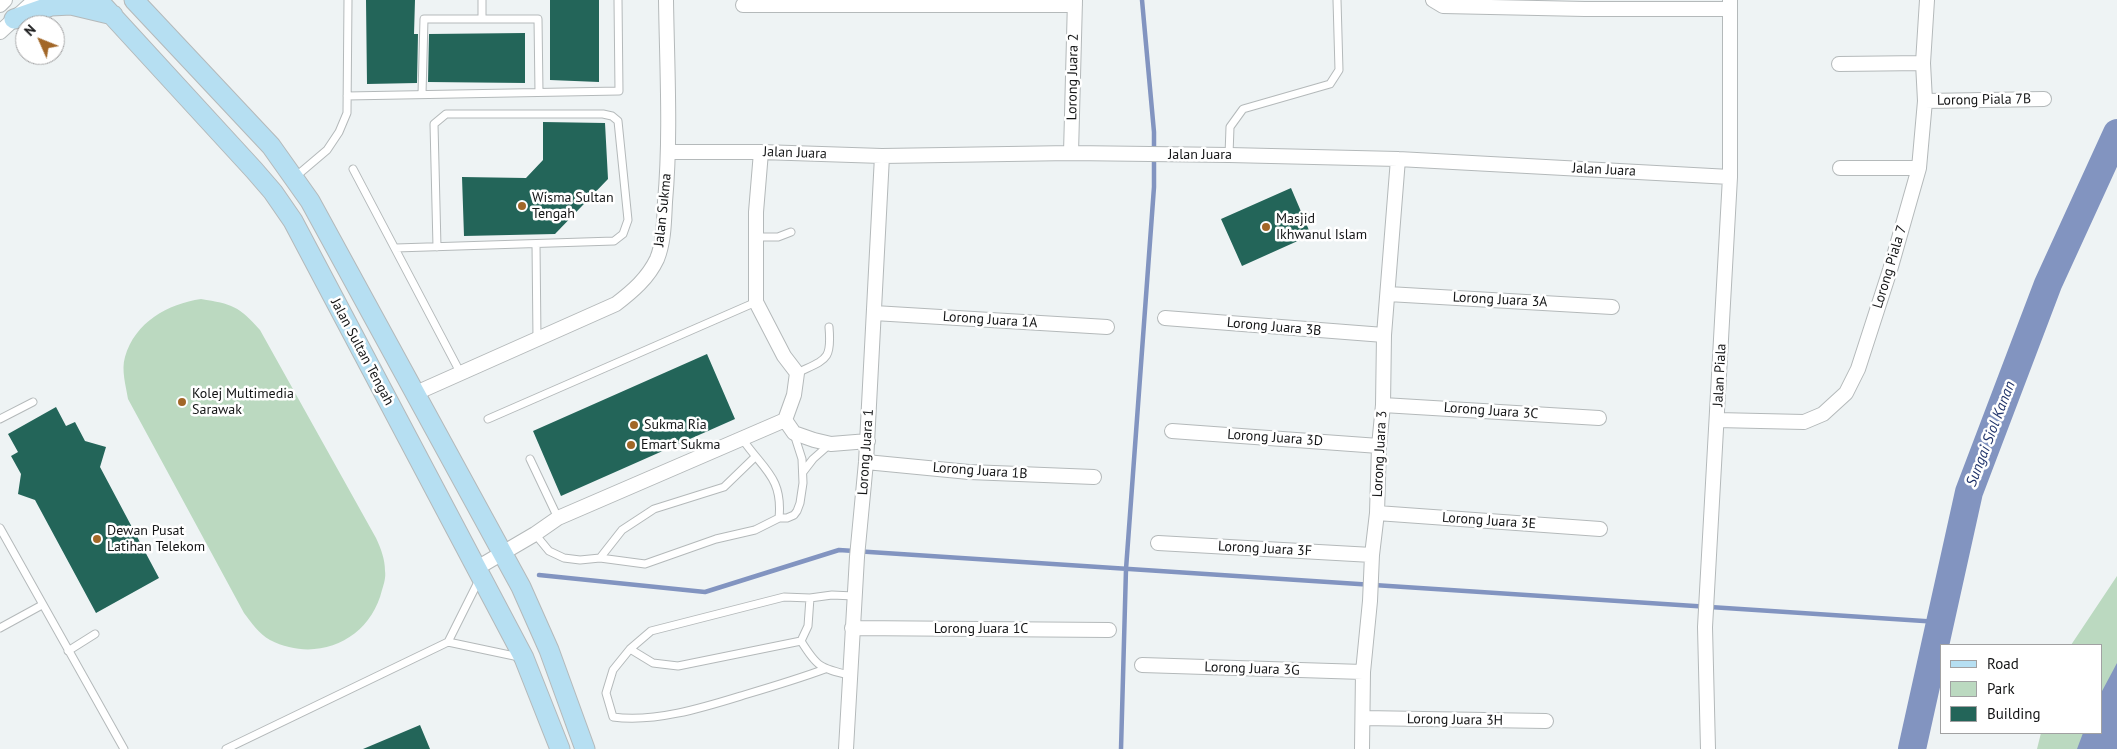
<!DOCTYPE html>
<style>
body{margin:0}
#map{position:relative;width:2117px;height:749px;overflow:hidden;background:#eef3f4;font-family:"PT Sans",sans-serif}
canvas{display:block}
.legend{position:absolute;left:1940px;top:644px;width:162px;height:90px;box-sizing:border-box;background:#fff;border:1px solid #a1a1a2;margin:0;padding:6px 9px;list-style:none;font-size:15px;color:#141516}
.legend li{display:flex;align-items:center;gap:10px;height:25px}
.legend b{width:25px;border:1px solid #a1a1a2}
.north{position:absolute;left:15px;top:15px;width:50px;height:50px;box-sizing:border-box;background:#fff;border:1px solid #a1a1a2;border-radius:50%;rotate:314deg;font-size:14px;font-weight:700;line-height:20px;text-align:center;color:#141516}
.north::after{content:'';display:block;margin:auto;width:18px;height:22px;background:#a26728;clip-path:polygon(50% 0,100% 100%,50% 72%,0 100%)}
</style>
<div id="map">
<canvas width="2117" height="749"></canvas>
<ul class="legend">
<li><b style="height:6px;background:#b6dff2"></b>Road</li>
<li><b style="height:14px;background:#bbd9c0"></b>Park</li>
<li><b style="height:14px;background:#236559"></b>Building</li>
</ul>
<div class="north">N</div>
</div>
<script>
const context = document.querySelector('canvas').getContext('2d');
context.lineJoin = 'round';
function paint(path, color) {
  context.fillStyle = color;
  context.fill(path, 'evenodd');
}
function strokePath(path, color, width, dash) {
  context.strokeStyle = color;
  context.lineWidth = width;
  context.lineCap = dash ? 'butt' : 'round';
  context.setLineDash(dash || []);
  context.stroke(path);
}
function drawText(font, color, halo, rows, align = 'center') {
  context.font = font + ' "PT Sans",sans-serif';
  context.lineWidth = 5;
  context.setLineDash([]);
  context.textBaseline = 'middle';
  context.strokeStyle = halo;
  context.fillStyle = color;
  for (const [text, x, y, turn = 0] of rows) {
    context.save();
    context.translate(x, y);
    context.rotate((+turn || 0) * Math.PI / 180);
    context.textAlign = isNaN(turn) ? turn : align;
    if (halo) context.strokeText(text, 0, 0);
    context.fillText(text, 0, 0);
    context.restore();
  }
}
const green = new Path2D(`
 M201 299C232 304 239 306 260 330L376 538C381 549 385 559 385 571 386 577 384 584 382 590 370 640 317 664 270 640 259 634 251 622 244 613L128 399C126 386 121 370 125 357 135 322 168 304 201 299Z
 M2117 576V749H2037L2041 733H2101V645H2071Z`);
const water = new Path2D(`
 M2117 663V749H2077L2083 733H2101V693Z`);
const stream = new Path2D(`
 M539 575 705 592 839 550 1939 622
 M1121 749 1126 569 1154 187V132L1142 0`);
const river = new Path2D(`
 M1912 749 1969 492 2048 284 2117 133`);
const building = new Path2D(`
 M366 0H415L414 34H418L417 83 367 84Z
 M550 0H599V82L550 80Z
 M525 33V83L428 82 429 34Z
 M543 122 605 123 608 179 555 234 464 236 462 177 526 178 543 160Z
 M1291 188 1311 235 1242 266 1221 219Z
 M707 354 735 419 561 496 533 431Z
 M56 407 66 426 75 422 85 441 106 447 100 467 159 578 96 613 35 500 18 494 21 474 11 456 18 452 8 434Z
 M420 725 430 749H363Z`);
const service = new Path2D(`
 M482 19V0
 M422 94 424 19H538L539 92
 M347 96 619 91 618 0
 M1229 155 1230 127 1243 109 1330 84 1339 70 1337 0
 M353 169 460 372
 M294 178 327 150 339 132 347 113 348 0
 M755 237H778L791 232
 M536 244 537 339
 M396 248 614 241 623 234 628 220 618 121 612 116 603 114H446L434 124 437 247
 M797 373C826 359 832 361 829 327
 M0 419 33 402
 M488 419 756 302
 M743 440C764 470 783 478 779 518
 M530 459 558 518
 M803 472 813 459 830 444
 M0 528 124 749
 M535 534 549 551 564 558 580 560 600 558 645 564 716 539 755 530 779 518H787L794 515 797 511 800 503 803 483 802 459 794 434
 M600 558 622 530 654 509 724 487 755 457
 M810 598 832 595 854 596
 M0 628 42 605
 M448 642 479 580
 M630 649 653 663 678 666 801 641
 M68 651 95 634
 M825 669C798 679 771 687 744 695 705 707 655 723 613 717L606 693 613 670 630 649 651 631 784 597 810 598 808 626 801 641C817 667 820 668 849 675
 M226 749 448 642 519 657`);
const minor = new Path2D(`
 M1433 0 1443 6 1585 9H1730
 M0 5 5 0
 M743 5H1075
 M0 32 35 0
 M1839 64 1923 63
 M1925 101 2044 99
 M669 152H761L882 156 1071 153 1229 155 1398 159 1730 177
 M1071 153 1075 0
 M1840 168H1919
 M1388 294 1612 307
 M874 313 1107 327
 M1165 318 1384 335
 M416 393 616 304C633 291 648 278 657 259 664 242 664 221 665 202 671 135 667 68 666 0
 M1383 405 1599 418
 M785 420 794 433 814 440 831 444 868 441
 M1717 420 1804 422 1823 414 1846 393 1858 369 1890 270 1919 168 1925 101 1923 63 1927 0
 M1172 431 1379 446
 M866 462 969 472 1094 477
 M1377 513 1600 529
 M1158 543 1372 555
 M477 568 535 534 558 518 785 420 794 395 797 373 784 356 756 302V212L761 152
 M852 628 1109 630
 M1142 665 1363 672
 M1363 718 1546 721
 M846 749 857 557 866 462 882 156
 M1362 749 1363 672 1370 601 1372 555 1377 513 1379 446 1383 405 1384 335 1398 159
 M1708 749 1705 627 1730 177V0`);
const secondary = new Path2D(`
 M98 0 254 170 273 192 293 221 524 658 560 749
 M134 0 271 146 310 201 521 587 549 650 585 749
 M14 19 51 6 71 5 113 15`);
const markers = [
 [522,206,5,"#a26728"],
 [1266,227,5,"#a26728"],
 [182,402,5,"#a26728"],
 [634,425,5,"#a26728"],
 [631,445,5,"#a26728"],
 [97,539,5,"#a26728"]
];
const streetNames = [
 ["Lorong Juara 2",1073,77,-89],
 ["Lorong Piala 7B",1984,100,-1],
 ["Jalan Juara",795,153,2],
 ["Jalan Juara",1200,155],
 ["Jalan Juara",1604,170,3],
 ["Jalan Sukma",663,210,-84],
 ["Lorong Piala 7",1890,267,-73],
 ["Lorong Juara 3A",1500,300,3],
 ["Lorong Juara 1A",990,320,4],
 ["Lorong Juara 3B",1274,327,5],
 ["Jalan Sultan Tengah",362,352,62],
 ["Jalan Piala",1720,375,-87],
 ["Lorong Juara 3C",1491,411,4],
 ["Lorong Juara 3D",1275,438,4],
 ["Lorong Juara 1",866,452,-86],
 ["Lorong Juara 3",1380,454,-87],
 ["Lorong Juara 1B",980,471,4],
 ["Lorong Juara 3E",1489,521,4],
 ["Lorong Juara 3F",1265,549,3],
 ["Lorong Juara 1C",981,629],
 ["Lorong Juara 3G",1252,669,2],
 ["Lorong Juara 3H",1455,720,1]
];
const poiNames = [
 ["Wisma Sultan",532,198],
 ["Tengah",532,214],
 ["Masjid",1276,219],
 ["Ikhwanul Islam",1276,235],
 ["Kolej Multimedia",192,394],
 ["Sarawak",192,410],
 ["Sukma Ria",644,425],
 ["Emart Sukma",641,445],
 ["Dewan Pusat",107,531],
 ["Latihan Telekom",107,547]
];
const waterNames = [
 ["Sungai Siol Kanan",1991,434,-69]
];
paint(green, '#bbd9c0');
paint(water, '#8294c0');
strokePath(stream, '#8294c0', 4.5);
strokePath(river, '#8294c0', 28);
paint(building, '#236559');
strokePath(service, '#b4b9ba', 9);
strokePath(minor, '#b4b9ba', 16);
strokePath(secondary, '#b4b9ba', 21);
strokePath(service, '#fff', 7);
strokePath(minor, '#fff', 14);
strokePath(secondary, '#b6dff2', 19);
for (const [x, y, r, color] of markers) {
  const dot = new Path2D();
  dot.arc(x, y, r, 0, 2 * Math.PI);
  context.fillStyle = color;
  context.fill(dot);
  strokePath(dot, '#fff', 2);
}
drawText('14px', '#141516', '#fff', streetNames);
drawText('14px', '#141516', '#fff', poiNames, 'left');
drawText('italic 15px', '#21346b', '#fff', waterNames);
</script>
